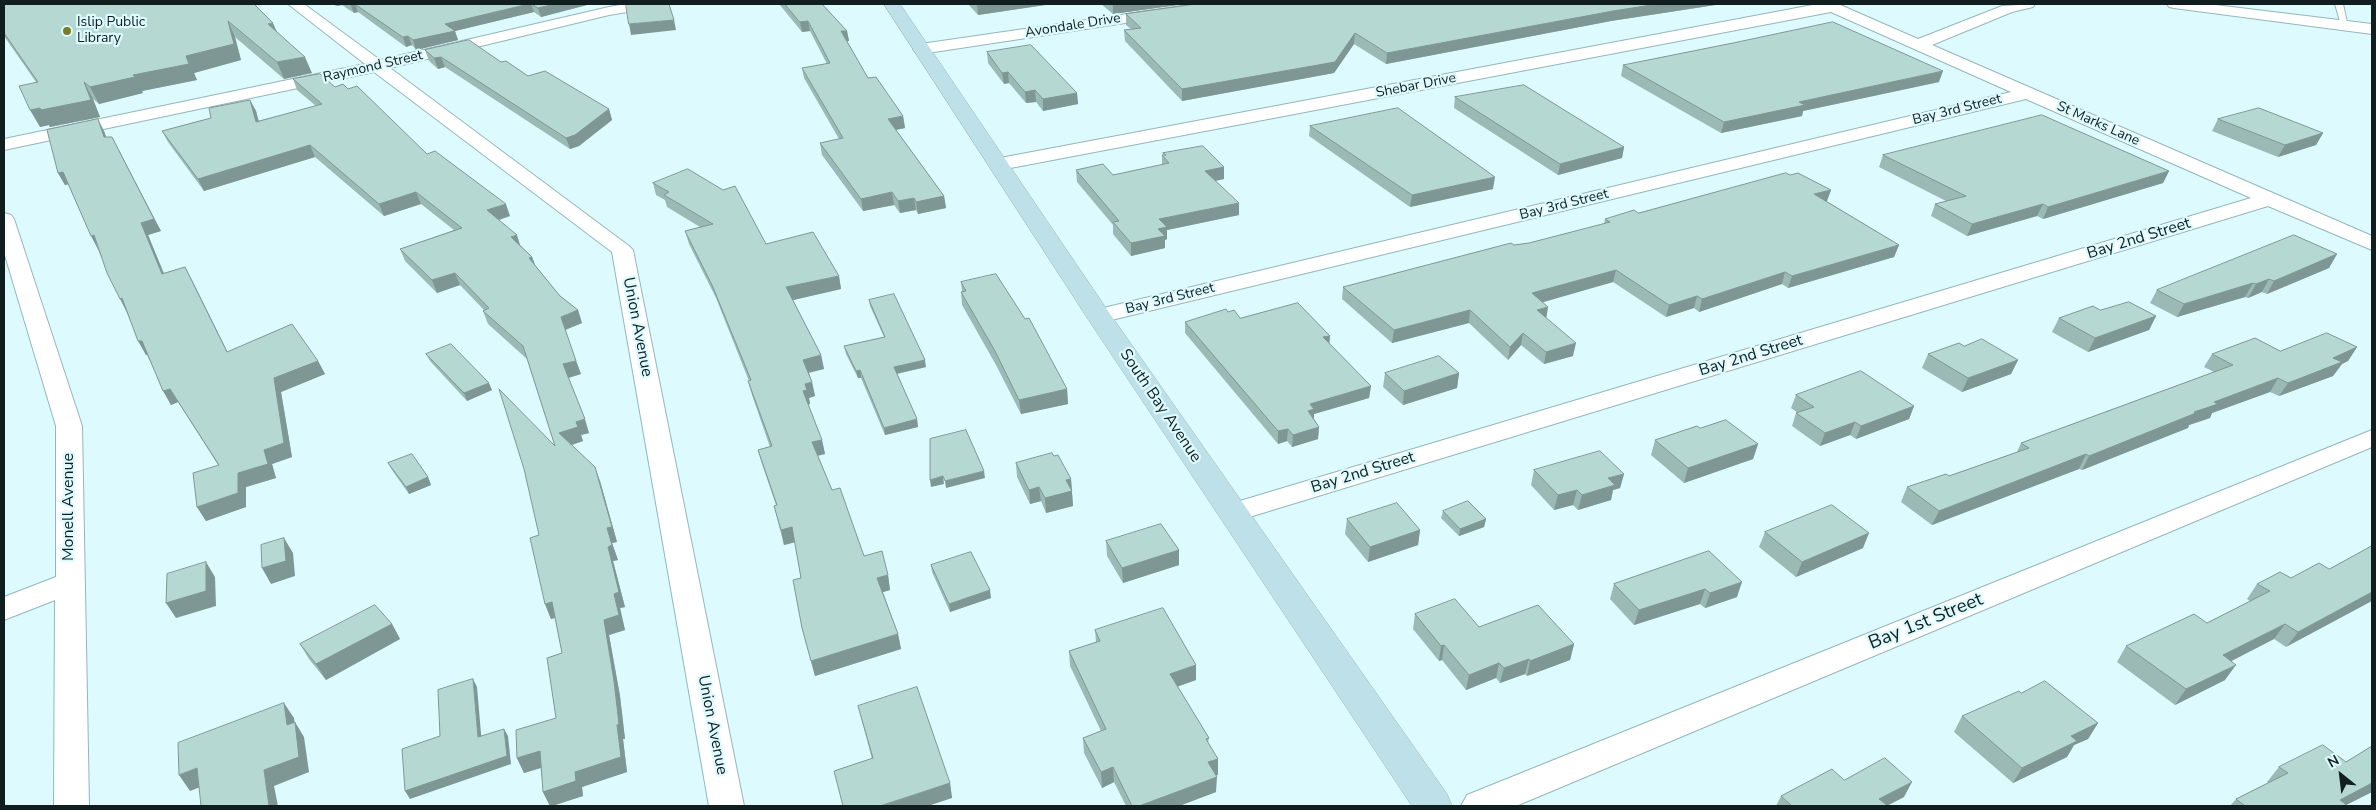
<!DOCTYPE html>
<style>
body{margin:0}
#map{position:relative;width:2376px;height:810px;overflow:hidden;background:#ddfbfe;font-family:"Nunito Sans",sans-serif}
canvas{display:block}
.frame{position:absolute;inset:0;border:5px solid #111e20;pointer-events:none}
.north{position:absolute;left:2316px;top:750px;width:50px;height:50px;-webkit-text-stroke:4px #ddfbfe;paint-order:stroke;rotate:331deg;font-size:14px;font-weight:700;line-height:20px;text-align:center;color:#111e20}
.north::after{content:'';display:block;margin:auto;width:18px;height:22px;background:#111e20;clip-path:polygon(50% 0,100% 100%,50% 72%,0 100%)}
</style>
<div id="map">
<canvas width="2376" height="810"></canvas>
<div class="frame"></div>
<div class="north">N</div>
</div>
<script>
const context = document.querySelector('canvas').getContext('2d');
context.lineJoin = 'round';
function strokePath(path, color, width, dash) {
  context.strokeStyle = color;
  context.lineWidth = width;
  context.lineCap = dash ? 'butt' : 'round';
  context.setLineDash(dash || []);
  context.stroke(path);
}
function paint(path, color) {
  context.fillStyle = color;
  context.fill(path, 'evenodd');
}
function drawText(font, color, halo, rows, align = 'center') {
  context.font = font + ' "Nunito Sans",sans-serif';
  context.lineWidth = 4.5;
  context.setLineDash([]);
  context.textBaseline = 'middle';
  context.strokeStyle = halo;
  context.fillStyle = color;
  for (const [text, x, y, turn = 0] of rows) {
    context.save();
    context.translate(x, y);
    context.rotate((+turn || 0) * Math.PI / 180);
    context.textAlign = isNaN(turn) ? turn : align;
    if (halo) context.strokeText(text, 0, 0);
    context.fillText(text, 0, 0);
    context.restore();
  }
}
const lane = new Path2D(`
 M2335 4H2343L2348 27 2341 25Z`);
const street = new Path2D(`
 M288 4H304L380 60 609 7 626 4H660L653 8 609 15 390 68 629 246 633 250 744 806H709L612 252 374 72 4 150V139L365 64Z
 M1196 4H1231L1224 8 921 54 915 52 913 49 915 46 921 44Z
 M1818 4H1838L1918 39 2002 6 2035 4 2033 7 2012 12 1932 45 2372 236V250L2268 206 1233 522 1223 520 1219 513 1223 506 2251 198 2026 99 1099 323 1091 321 1088 316 1091 311 1099 309 2011 92 1831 12 1000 170 993 168 991 164 993 160 1000 158Z
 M2167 4H2207L2372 24V34L2174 8 2169 7Z
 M4 213 11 215 14 219 82 426 89 806H54L55 600 4 620V597L56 577V426L4 252Z
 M2372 430V447L1516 806H1461L1467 795Z`);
const secondary = new Path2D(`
 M884 4H900L1110 314 1447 794 1452 806H1412L1086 316Z`);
const wall = new Path2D(`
 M4 4H254L312 73 284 79 235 37 241 60 194 73 197 80 142 91 143 93 99 104 93 99 100 117 50 127 49 125 40 127 36 82 4 36Z
 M331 4H587V5L541 17 534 12 455 31 458 40 416 50 412 45 406 47 358 12 354 13 342 5 337 6Z
 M779 4H822L847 31 849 41H847L868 78 903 116 905 128 896 130 944 196 946 208 918 214 916 210 900 213 894 205 863 211 822 155 820 143 839 139 804 78 802 68 827 64 810 31 802 32Z
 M968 4H1052L978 15Z
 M1101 4H1185L1113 14Z
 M1196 4H1722L1611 21 1386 64 1354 44 1334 73 1182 101 1125 41 1124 30 1131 29 1126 25V14Z
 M425 50 501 62 528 76 609 109 612 120 579 146 570 149 445 67 438 69 429 61Z
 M987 52 1077 93 1078 104 1043 111 1036 102 1026 103 1009 83 1004 84 988 63Z
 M1623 65 1939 82 1803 111 1802 116 1721 133 1621 76Z
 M293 79 335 87 427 154 510 216 499 220 521 246 532 257 535 265 560 296 578 310 582 323 565 330 581 374 568 378 589 433 581 435 583 441 572 445 600 481 617 542 612 543 618 560 613 561 625 607 620 608 625 630 609 635 620 696 625 739H623L627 772 582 787 583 796 552 806H550L543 792 541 768 524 773 517 758 556 718 562 653 555 618 551 619 545 604 539 535 555 446 527 359 488 324 483 311 484 310 460 285 437 293 405 261 400 249 454 230 421 204 384 216 315 157 204 191 168 142 162 131 211 118 250 100 256 111 258 121 316 106 297 90Z
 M1455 97 1624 147 1622 158 1558 175 1454 108Z
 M2218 119 2323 133 2316 145 2278 157 2212 131Z
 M1310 126 1493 189 1410 207 1309 136Z
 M104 131 106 137 161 231 148 235 164 273 185 267 227 352 318 361 325 374 281 392 292 457 272 464 276 478 246 487V507L206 521 197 507 218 465 178 402 171 405 147 355H146L68 184 65 185 58 173Z
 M1163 153 1224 167V179L1215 181 1239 215 1167 230V239L1165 240V248L1131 256 1113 234V225L1077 182 1076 170 1113 175 1162 165V155H1164Z
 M1883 155 2169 171 2163 183 2043 219 2037 216 1967 236 1931 216 1935 204 1946 201 1879 167Z
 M1790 175 1831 190 1826 201 1899 245 1894 257 1788 288 1782 284 1699 312 1694 308 1666 317 1613 282 1542 302 1548 307 1546 318 1573 356 1544 364 1521 345 1508 360 1469 323 1392 343 1342 299 1343 287 1514 245 1529 243 1604 224 1605 219 1638 213Z
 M653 183 766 244 839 276 841 289 793 300 821 355 824 369 809 373 812 382 815 396 809 398 810 404 808 405 822 440 825 454 818 456 832 490 864 556 888 575 890 590 883 592 898 634 901 649 815 676 802 628 801 578 795 542 784 545 774 506 776 505 762 464 758 450 770 447 752 395 748 381H749L716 298 689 244 685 231 700 227 667 207 665 200 656 195Z
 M2337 254 2329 268 2267 294 2262 292 2248 298 2245 297 2177 317 2150 303 2157 290Z
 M961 282 1067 389 1068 404 1021 414 996 365 962 305 961 292H962Z
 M869 300 926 367 897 374 917 419 918 427 885 435 861 378H858L846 354 844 346 884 337 870 306Z
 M2100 310 2156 316 2149 330 2088 352 2052 332 2059 318Z
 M1228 312 1240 318 1330 336 1329 344 1371 386 1369 398 1314 414V419L1319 427 1318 439 1292 447 1287 441 1278 444 1185 333V322Z
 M2357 347 2348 361 2342 364 2333 376 2279 396 2270 392 2212 413 2210 418 2189 425 2188 428 2082 470 2079 469 1932 525 1901 502 1907 487 1949 476 2017 452 2021 443 2214 372 2204 367 2212 354 2280 351Z
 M426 354 492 390 467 401 430 361Z
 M1928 354 2018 360 2011 374 1962 392 1922 368Z
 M1385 373H1459L1457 388 1403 405 1383 387Z
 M1796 395 1914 406 1909 419 1856 439 1850 435 1820 446 1792 426 1796 413H1798L1791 408Z
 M1700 428 1758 444 1753 459 1684 483 1651 455 1655 440Z
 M388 463 428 477 431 485 409 494 392 470Z
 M1016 463 1071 479 1073 506 1046 513 1041 501 1030 504 1017 477Z
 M1534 470 1624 474 1620 488 1613 490 1611 500 1578 510 1573 505 1554 510 1531 485Z
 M1443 511 1486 519 1484 527 1459 536 1441 518Z
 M1347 519 1420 530 1418 545 1368 562 1345 534Z
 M1765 532 1863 548 1796 577 1759 547Z
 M1106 541 1179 550V565L1123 583 1107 556Z
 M2372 546 2286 647 2274 639 2231 661 2225 680 2175 705 2117 662 2126 646 2207 623 2250 601 2247 599 2257 584 2291 578 2329 569Z
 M1709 551 1737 597 1705 608 1700 604 1634 625 1610 599 1614 584Z
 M931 565 991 598 950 612 932 572Z
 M1415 614 1479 627 1574 644 1570 660 1527 676 1525 674 1500 683 1496 678 1466 690 1442 660 1439 661 1413 629Z
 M392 624 400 639 326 680 309 659 300 644Z
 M1095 630 1196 665V680L1177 687 1209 738 1208 743 1218 759V775H1216V792L1179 806H1126L1114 782 1102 788 1084 753 1083 738 1101 731 1070 666 1069 651 1096 642Z
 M2021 693 2098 723 2088 739 2074 745 2067 757 2013 783 1954 732 1962 716Z
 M858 706 950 783 952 798 872 759Z
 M2372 746V792L2346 805 2348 806H2230L2236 799 2268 783 2267 782 2279 767 2346 762Z
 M1844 780 1904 797 1887 806H1888H1776L1781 796Z`);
const shadedWall = new Path2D(`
 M336 4H342V5L337 6Z
 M350 4H355L358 12 354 13Z
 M529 4H531L534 12 455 31 458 40 416 50 413 40 445 24Z
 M555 4H587V5L541 17 538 8Z
 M983 4H1052L978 15 977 5Z
 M1113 4H1185L1113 14Z
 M1658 4H1722L1611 21 1386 64 1387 53 1613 11Z
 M674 20 676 30 631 35 629 24Z
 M228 21 235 37 241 60 194 73 197 80 142 91 143 93 99 104 90 87 133 75 186 56Z
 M808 21 810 31 802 32 800 22Z
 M273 23 280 39 268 24Z
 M841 31H847L849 41 843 42Z
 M1355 33 1354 44 1334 73 1182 101V89Z
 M408 36 412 45 406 47 403 37Z
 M305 57 312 73 284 79 277 62Z
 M441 57 445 67 438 69 434 58Z
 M1943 71 1939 82 1803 111 1802 116 1721 133 1724 122 1799 102Z
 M1008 72 1009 83 1004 84 1002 73Z
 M84 82 93 99 100 117 50 127 49 125 40 127 30 110Z
 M1035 90 1036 102 1026 103 1025 92Z
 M1077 93 1078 104 1043 111V99Z
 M250 100 256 111 262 133 256 122Z
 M609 109 612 120 579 146 570 149 566 138Z
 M903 116 905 128 890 131 888 119Z
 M98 119 104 131 110 148 104 137Z
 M2323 133 2316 145 2278 157 2285 145Z
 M112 137 161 231 148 235 169 287 162 274 141 223Z
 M310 145 315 157 204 191 198 179Z
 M1624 147 1622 158 1558 175 1560 164Z
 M1224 167V179L1205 183V171Z
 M2169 171 2163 183 2043 219 2048 207Z
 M63 172 70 184 65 185 58 173Z
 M1495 177 1493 189 1410 207 1412 195Z
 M1831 190 1827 201 1811 206 1814 194Z
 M416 192 421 204 384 216 379 204Z
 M892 192 894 205 863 211 861 199Z
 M944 196 946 208 918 214 916 202Z
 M914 198 916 210 900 213 898 201Z
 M1239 203V215L1167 230V239L1165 240V248L1131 256V243L1159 219Z
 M506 204 510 216 492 222 487 210Z
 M2043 204 2037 216 1967 236 1972 224Z
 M94 235 98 249 91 236Z
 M517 235 521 248 511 237Z
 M1899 245 1894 257 1788 288 1792 276Z
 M2337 254 2329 268 2267 294 2274 281Z
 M532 257 537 270 529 258Z
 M185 267 192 280 234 365 227 352Z
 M1616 270 1613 282 1530 306 1532 293Z
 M1785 272 1782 284 1699 312 1702 299Z
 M455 273 460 285 437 293 432 280Z
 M839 276 841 289 789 301 786 287Z
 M2269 279 2262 292 2248 298 2256 284Z
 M2253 283 2245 297 2177 317 2184 304Z
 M1697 296 1694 308 1666 317 1669 305Z
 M122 298 127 312 120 299Z
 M1548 307 1546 320 1537 310Z
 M578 310 582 323 565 330 561 317Z
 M1470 310 1469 323 1392 343 1394 330Z
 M2156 316 2149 330 2088 352 2095 338Z
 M1523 333 1521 345 1508 360 1510 347Z
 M1330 336 1329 347 1323 337Z
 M138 341H142L149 354 146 355Z
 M1576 343 1573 356 1544 364 1546 352Z
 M2357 347 2348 361 2342 364 2333 376 2279 396 2288 383 2333 358Z
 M821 355 824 369 806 373 803 360Z
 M925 360 926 367 895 374 894 367Z
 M2018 360 2011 374 1962 392 1968 378Z
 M318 361 325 374 281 392 292 457 272 464 276 478 246 487V507L206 521 197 507 264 450 274 378Z
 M576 361 581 374 568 378 563 364Z
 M860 370 861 378H858L856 371Z
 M1459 373 1457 388 1403 405 1404 391Z
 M2278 378 2270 392 2212 413 2210 418 2189 425 2188 428 2082 470 2089 456 2194 412 2214 402Z
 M812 382 815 396 809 398 810 404 806 405 803 391 805 384Z
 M489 383 492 390 467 401 464 393Z
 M1371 386 1369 398 1314 414V421L1308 411 1310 404Z
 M170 389 178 402 171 405 163 391Z
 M1067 389 1068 404 1021 414 1019 400Z
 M1914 406 1909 419 1856 439 1861 426Z
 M585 419 589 433 581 435 583 441 565 447 559 433 576 422Z
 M917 419 918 427 885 435 884 428Z
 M1855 422 1850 435 1820 446 1825 433Z
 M1319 427 1318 439 1292 447 1293 435Z
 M1288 429 1287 441 1278 444V431Z
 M822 440 825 454 815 456 812 442Z
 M1758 444 1753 459 1684 483 1688 468Z
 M2086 454 2079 469 1932 525 1939 511Z
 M595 467 600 481 617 542 612 543 618 560 613 561 625 607 620 608 625 630 609 635 620 696 625 739H623L627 772 582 787 583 796 552 806H550L543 792 575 772 617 725 604 620 614 594 608 547 607 528Z
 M984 471 985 478 946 488 945 481Z
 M1624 474 1620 488 1613 490 1611 500 1578 510 1582 495 1608 478Z
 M943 476 944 484 931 487 930 480Z
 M428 477 431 485 409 494 406 487Z
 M1071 479 1073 506 1046 513 1045 498 1066 480Z
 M1039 487 1041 501 1030 504 1029 490Z
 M1577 490 1573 505 1554 510 1558 495Z
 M1486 519 1484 527 1459 536 1460 529Z
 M792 527 796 542 784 545 781 530Z
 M1420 530 1418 545 1368 562 1370 547Z
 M1869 533 1863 548 1796 577 1802 562Z
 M284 538 293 553 295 576 271 584 262 568Z
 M1179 550V565L1123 583 1122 568Z
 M206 562 215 577 216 606 176 618 166 603Z
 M888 575 890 590 880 593 877 578Z
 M1742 582 1737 597 1705 608 1710 593Z
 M1705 589 1700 604 1634 625 1639 610Z
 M990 590 991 598 950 612 949 604Z
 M2372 592V601L2286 647 2298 632Z
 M552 602 558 617 551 619 545 604Z
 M392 624 400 639 326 680 316 664Z
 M2285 624 2274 639 2212 671 2223 655Z
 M898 634 901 649 815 676 811 661Z
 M1574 644 1570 660 1527 676 1530 661Z
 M1444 645 1442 660 1439 661 1441 646Z
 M1529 659 1525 674 1500 683 1504 668Z
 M1499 663 1496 678 1466 690 1469 675Z
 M1196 665V680L1170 689V674Z
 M2236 665 2225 680 2175 705 2186 689Z
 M473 679 477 687 482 745 478 737Z
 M284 703 294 718 295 726V722L304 737 309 772 274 786 278 806H269L264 770 287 725Z
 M2098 723 2088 739 2074 745 2067 757 2013 783 2022 768 2071 736Z
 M504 729 508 736 511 764 410 799 405 791Z
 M540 751 547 766 524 773 517 758Z
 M1218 759V775L1208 778V762Z
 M1113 767 1114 782 1102 788 1101 772Z
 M197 768 208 784 190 791 179 775Z
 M1217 777 1216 792 1179 806H1139Z
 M1912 782 1904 797 1886 806 1879 799Z
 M950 783 952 798 928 806H880Z
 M2372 783V792L2344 806 2340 800Z`);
const building = new Path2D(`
 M4 4H254L273 23 268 24 305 57 277 62 228 21 234 44 186 56 189 64 133 75 135 77 90 87 84 82 91 100 41 110 40 108 30 110 19 86 38 82 4 33Z
 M355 4H529L445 24 455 31 413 40 408 36 403 37Z
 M532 4H555L538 8Z
 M626 4H669L674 20 629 24Z
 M785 4H822L847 31H841L868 78 876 77 903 116 888 119 944 196 916 202 914 198 898 201 892 192 861 199 820 143 843 138 802 68 830 63 808 21 800 22Z
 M1196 4H1658L1613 11 1387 53 1355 33 1335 62 1182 89 1124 30 1141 28 1126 14Z
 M1833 22 1943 71 1799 102 1805 105 1724 122 1623 65 1733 43Z
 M469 40 501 62 506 61 528 76 545 71 609 109 575 135 566 138 441 57 434 58 425 50Z
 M1031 45 1077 93 1043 99 1035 90 1025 92 1008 72 1002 73 987 52Z
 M320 74 335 87 343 84 348 89 357 86 427 154 435 151 506 204 487 210 517 235 511 237 532 257 529 258 560 296 578 310 561 317 576 361 563 364 585 419 576 422 578 427 559 433 595 467 612 527 607 528 612 545 608 547 619 592 614 594 619 615 604 620 614 681 619 724 617 725 621 757 575 772 576 781 543 792 540 751 517 758 516 730 556 718 547 658 562 653 552 602 545 604 530 538 539 535 524 469 499 389 555 446 523 346 483 311 489 308 455 273 432 280 400 249 462 228 416 192 379 204 310 145 198 179 162 131 211 118 209 108 250 100 256 122 322 104 293 79Z
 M1524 85 1624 147 1560 164 1455 97Z
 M1398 108 1495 177 1412 195 1310 126Z
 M2259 108 2323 133 2285 145 2218 119Z
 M2042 115 2169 171 2048 207 2043 204 1972 224 1935 204 1966 196 1883 155Z
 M98 119 104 137H112L154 219 141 223 162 274 185 267 227 352 292 324 318 361 274 378 284 443 264 450 268 464 238 473V493L197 507 193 473 219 465 170 389 163 391 142 341H138L122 298 120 299 107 273 94 235 91 236 63 172 58 173 47 130Z
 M1203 146 1224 167 1205 171 1239 203 1159 219 1167 227 1158 229 1165 236 1131 243 1113 222 1119 221 1076 170 1103 164 1113 175 1169 163 1162 155H1166L1163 153Z
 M688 169 723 190 735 186 766 244 813 232 839 276 786 287 821 355 803 360 812 382 805 384 807 390 803 391 822 440 812 442 832 490 840 488 864 556 882 551 888 575 877 578 898 634 811 661 802 628 793 580 801 578 792 527 781 530 774 506 777 505 758 450 772 446 748 381 751 380 712 285 685 231 713 224 664 195 669 192 653 183Z
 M1786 173 1790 175 1798 173 1831 190 1814 194 1899 245 1792 276 1785 272 1702 299 1697 296 1669 305 1616 270 1532 293 1548 307 1537 310 1576 343 1546 352 1523 333 1510 347 1470 310 1394 330 1343 287 1511 243 1514 245 1529 243 1610 222 1605 219 1634 210 1638 213Z
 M2294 235 2337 254 2274 281 2269 279 2256 284 2253 283 2184 304 2157 290Z
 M996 274 1025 319 1029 318 1067 389 1019 400 995 351 961 292 966 291 961 282Z
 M894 294 925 360 894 367 917 419 884 428 860 370 856 371 844 346 885 337 869 300Z
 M2129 302 2156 316 2095 338 2059 318 2093 306 2100 310Z
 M1298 303 1330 336 1323 337 1371 386 1310 404 1314 409 1308 411 1319 427 1293 435 1288 429 1278 431 1185 322 1226 309 1228 312 1234 310 1240 318Z
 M2327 333 2357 347 2333 358 2342 362 2288 383 2278 378 2214 402 2218 404 2194 412 2196 413 2089 456 2086 454 1939 511 1907 487 1946 474 1949 476 2029 448 2021 443 2233 365 2212 354 2255 338 2280 351Z
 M1982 339 2018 360 1968 378 1928 354 1959 343 1964 346Z
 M451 344 489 383 464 393 426 354Z
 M1439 356 1459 373 1404 391 1385 373Z
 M1861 371 1914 406 1861 426 1855 422 1825 433 1796 413 1814 407 1796 395Z
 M1726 420 1758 444 1688 468 1655 440 1697 426 1700 428Z
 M966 430 984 471 945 481 943 476 930 480V439Z
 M1600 451 1624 474 1608 478 1615 485 1582 495 1577 490 1558 495 1534 470Z
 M1052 453 1054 456 1058 455 1071 479 1066 480 1072 491 1045 498 1039 487 1029 490 1016 463Z
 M412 454 428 477 406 487 388 463Z
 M1468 501 1486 519 1460 529 1443 511Z
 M1397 503 1420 530 1370 547 1347 519Z
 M1832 505 1869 533 1802 562 1765 532Z
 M1161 524 1179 550 1122 568 1106 541Z
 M284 538 286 561 262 568 261 545Z
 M2372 546V592L2298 632 2285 624 2223 655 2236 665 2186 689 2126 646 2194 614 2207 623 2270 591 2257 584 2280 572 2291 578 2319 563 2329 569Z
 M1709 551 1742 582 1710 593 1705 589 1639 610 1614 584Z
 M971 552 990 590 949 604 931 565Z
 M206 562V591L166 603 167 574Z
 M1455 599 1479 627 1538 605 1574 644 1530 661 1529 659 1504 668 1499 663 1469 675 1444 645 1441 646 1415 614Z
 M375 605 392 624 316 664 300 644Z
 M1163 608 1196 665 1170 674 1209 738 1206 739 1218 759 1208 762 1217 777 1139 806H1132L1113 767 1101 772 1083 738 1106 729 1069 651 1100 641 1095 630Z
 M473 679 478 737 504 729 507 756 405 791 402 749 440 736 438 690Z
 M2045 681 2098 723 2071 736 2077 741 2022 768 1962 716 2019 691 2021 693Z
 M917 687 950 783 880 806H843L834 771 873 758 858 706Z
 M284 703 287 725 295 722 299 757 264 770 269 806H201L197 768 179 775 178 743Z
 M2323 745 2346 762 2372 746V783L2340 800 2348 806H2245L2236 799 2288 773 2279 767Z
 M1885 758 1912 782 1879 799 1888 806H1792L1781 796 1832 769 1844 780Z`);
const markers = [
 [67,31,5,"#7a7d25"]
];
const farPoinames = [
 ["Islip Public",77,23],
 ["Library",77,39]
];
const farStreetnames = [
 ["Avondale Drive",1073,26,-9],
 ["Raymond Street",373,67,-13],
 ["Shebar Drive",1416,86,-11],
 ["Bay 3rd Street",1957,110,-14],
 ["St Marks Lane",2098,124,24],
 ["Bay 3rd Street",1564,205,-14],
 ["Bay 3rd Street",1170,299,-14]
];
const streetNames = [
 ["Bay 2nd Street",2139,239,-17],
 ["Union Avenue",637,327,79],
 ["Bay 2nd Street",1751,356,-17],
 ["South Bay Avenue",1160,406,56],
 ["Bay 2nd Street",1363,473,-17],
 ["Monell Avenue",69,507,-90],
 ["Union Avenue",712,725,79]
];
const nearStreetnames = [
 ["Bay 1st Street",1926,622,-22]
];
strokePath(lane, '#94b7ba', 2);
strokePath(street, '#94b7ba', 2);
strokePath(secondary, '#94b7ba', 1);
paint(lane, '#fff');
paint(street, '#fff');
paint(secondary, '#bee0e9');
paint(wall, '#9cbab5');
paint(shadedWall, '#7f9794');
paint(building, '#b5d8d3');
strokePath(building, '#7f9794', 1);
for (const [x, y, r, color] of markers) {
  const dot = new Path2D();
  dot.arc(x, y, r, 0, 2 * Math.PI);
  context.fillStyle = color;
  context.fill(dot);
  strokePath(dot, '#ddfbfe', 2);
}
drawText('14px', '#111e20', '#ddfbfe', farPoinames, 'left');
drawText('14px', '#111e20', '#ddfbfe', farStreetnames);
drawText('16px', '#111e20', '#ddfbfe', streetNames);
drawText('19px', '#111e20', '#ddfbfe', nearStreetnames);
</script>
